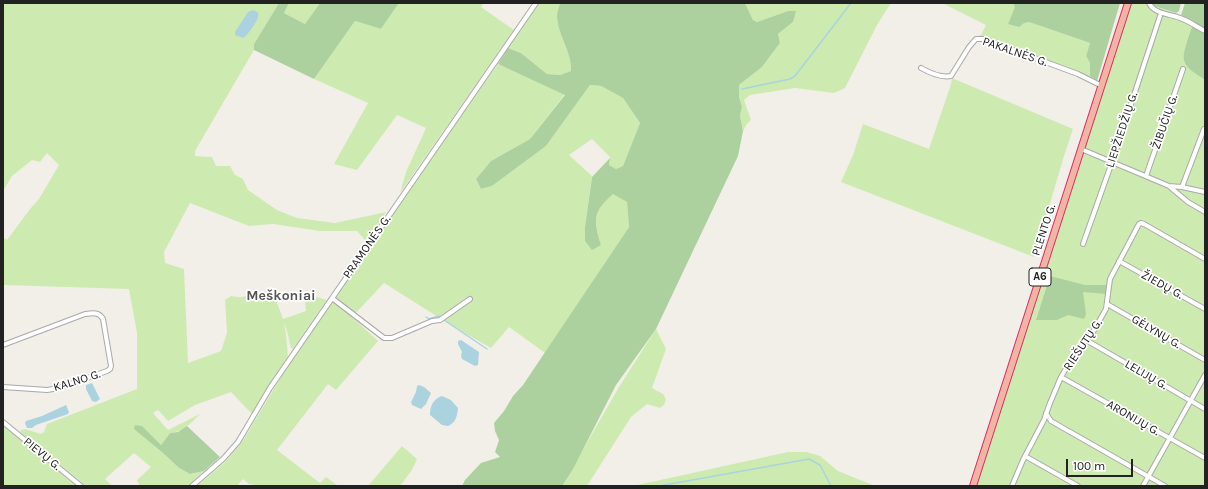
<!DOCTYPE html>
<meta charset="utf-8">
<style>
body{margin:0}
#map{position:relative;width:1208px;height:489px;overflow:hidden;background:#f2efe9;font-family:Karla,sans-serif}
canvas{display:block}
.frame{position:absolute;inset:0;border:4px solid #222;pointer-events:none}
.scale{position:absolute;left:1066px;top:459px;width:67px;height:18px;box-sizing:border-box;border:2px solid #222;border-top:0;padding-left:5px;font-size:12px;line-height:14px;white-space:nowrap;color:#222;-webkit-text-stroke:3px #fff;paint-order:stroke}
</style>
<div id="map">
<canvas width="1208" height="489"></canvas>
<div class="frame"></div>
<div class="scale">100 m</div>
</div>
<script>
const context = document.querySelector('canvas').getContext('2d');
context.lineJoin = 'round';
function paint(path, color) {
  context.fillStyle = color;
  context.fill(path, 'evenodd');
}
function strokePath(path, color, width, dash) {
  context.strokeStyle = color;
  context.lineWidth = width;
  context.lineCap = dash ? 'butt' : 'round';
  context.setLineDash(dash || []);
  context.stroke(path);
}
function drawText(font, color, halo, rows, align = 'center') {
  context.font = font + ' Karla,sans-serif';
  context.lineWidth = 3.5;
  context.setLineDash([]);
  context.textBaseline = 'middle';
  context.strokeStyle = halo;
  context.fillStyle = color;
  for (const [text, x, y, turn = 0] of rows) {
    context.save();
    context.translate(x, y);
    context.rotate((+turn || 0) * Math.PI / 180);
    context.textAlign = isNaN(turn) ? turn : align;
    if (halo) context.strokeText(text, 0, 0);
    context.fillText(text, 0, 0);
    context.restore();
  }
}
const grass = new Path2D(`
 M3 3H279L254 44V50L195 151V156L212 157 216 166H230L235 175 243 179 248 190 277 210 297 218 335 223 386 212 365 244 364 239 357 231H320L273 224 249 226 190 203 164 252 165 263 184 269 188 363 221 351 227 333 225 300 231 296C244 299 256 294 269 290L273 292 283 319 306 311 305 302 317 297 327 300 293 349 291 348 287 331 284 323 286 334 288 357 270 383 252 414 231 392 195 405 168 421 158 410 153 413 168 430 200 414C191 423 183 432 170 433L161 445 162 452 179 468 190 474 204 471 188 486H140L137 480 151 467 134 453 105 479 112 486H86L20 432 21 430 25 429 41 434 44 432 47 424 137 389V333L129 289 3 285V237L7 240 30 209 39 199 59 165 47 153 40 162 32 160 12 176 3 191Z
 M289 3H320L305 24 284 13Z
 M399 3H483L481 7 514 30 400 193 406 172 426 128 397 115 357 170 334 164 368 103 314 79 355 21 381 29Z
 M539 3H560C559 7 557 12 557 15 557 35 572 51 571 71L560 75 547 74 521 53 508 48Z
 M745 3H891L877 25 845 88 834 93 795 88 750 95 744 100 751 120 747 124 743 131 740 116 742 107 739 97V85L762 67 780 43 778 34 793 22 788 11 757 22 753 20Z
 M942 3H1013L1016 7 1008 24 1029 22 1090 43 1086 56 1090 63V76L1097 81 1095 83 1078 74 983 39H976L978 36 981 35 986 25Z
 M1132 3H1151L1154 6 1180 15 1193 23C1184 52 1175 61 1205 80V486H977Z
 M498 64 565 94 530 139 491 161 476 179 481 189 492 186 546 146 590 85 601 86 623 98 640 123 623 166 616 169 609 165 610 157 592 139 569 155 592 176 585 227V241L601 245C593 219 593 213 613 193L627 202 629 227 545 353 509 327 491 348 454 327 384 283 352 317 378 341 336 390 328 384 277 450 320 483 326 477 338 486H257L255 485 249 484 243 479 237 486H197L225 462 242 442 287 367 415 181Z
 M952 78 1073 129 1065 153 1034 257 841 182 853 155 863 124 929 149 951 84Z
 M656 329 666 349 652 388 663 394 666 399 664 405 660 408 647 404 631 417 587 486H562L619 387Z
 M3 425 70 481 77 486H3Z
 M402 446 417 459 412 470 400 486H368Z
 M788 452H806L820 456 838 471 875 486H633Z`);
const forest = new Path2D(`
 M279 3H289L284 13 305 24 320 3H399L381 29 355 21 314 79 254 50V44Z
 M560 3H745L753 20 757 22 788 11H796L793 22 778 34 780 43 762 67 739 85V97L742 107 740 116 743 131 738 156 656 329 616 385 573 469 562 486H462L465 480 481 463 500 457 495 452 499 440 495 431 494 423 504 411 513 396 523 385 629 227 627 202 613 194C593 212 593 219 601 245L592 250 585 241V227L592 177 610 158 609 165 616 169 623 166 640 123 623 98 601 86 590 85 546 146 492 186 481 189 476 179 491 161 530 139 565 95 498 64 508 48 521 53 547 74 560 75 571 71C572 51 557 35 557 15 557 12 559 7 560 3Z
 M1013 3H1120L1097 81 1090 76V63L1086 56 1090 43 1029 22 1024 23 1019 27 1008 24 1015 7Z
 M1151 3H1181L1179 11 1176 13 1154 6Z
 M1185 3H1205V80C1198 75 1186 69 1184 60 1182 52 1191 31 1193 23L1181 15Z
 M1050 276 1085 285H1106V294L1083 292 1086 314 1084 319 1068 315 1057 320H1036Z
 M135 425 142 426 161 445 170 433 178 432 187 426 220 457 204 471 190 474 179 468 162 452 134 429Z`);
const water = new Path2D(`
 M253 10C255 11 257 11 258 13 261 18 247 36 243 38L235 35V32L248 12Z
 M461 340 479 352 478 365 475 366 462 359 461 356 462 352 458 344V341Z
 M92 383 100 399 96 402 92 401 86 389V385Z
 M419 385 424 387 431 393 426 404 421 409 412 405 411 402 416 392 417 386Z
 M442 396 451 400 458 408C457 417 456 422 448 426L442 425 430 415C430 406 433 399 442 396Z
 M66 405 69 412 68 414 36 425 32 428H27L25 423 26 421 42 416Z`);
const stream = new Path2D(`
 M742 89 790 79 795 76 851 3
 M426 317 429 319 438 316 441 317
 M444 320 487 349
 M659 486 809 459 820 465 831 486`);
const minor = new Path2D(`
 M1149 3C1154 14 1170 14 1180 18 1189 21 1197 27 1205 31
 M921 68C930 73 941 78 951 76L969 47 976 39H983L1078 74 1102 86
 M1081 149 1169 186 1182 187 1205 192
 M1146 176 1183 69
 M1170 187 1188 202 1205 212
 M1182 187 1204 129
 M1083 244 1112 162 1160 16
 M1119 261 1205 309
 M332 298 384 338H392L432 321 440 320 470 299
 M1107 304 1205 360
 M1086 340 1205 409
 M3 345 85 314C93 313 99 312 103 319L111 366 110 369 107 371 59 388 47 390 3 387
 M1061 377 1205 458
 M1046 413 1051 421 1165 486
 M3 422 81 486
 M1025 456 1078 486
 M192 486 223 459 238 442 270 388 290 359 536 3
 M1012 486 1023 460 1044 420 1050 403 1061 377 1076 352 1093 332 1106 309 1110 279 1139 224 1141 223 1144 224 1205 259
 M1143 486 1205 375`);
const trunk = new Path2D(`
 M973 486 1128 3`);
const shields = [
 [1040,277,22]
];
const shieldNames = [
 ["A6",1040,277]
];
const streetNames = [
 ["PAKALNĖS G.",1015,52,19],
 ["ŽIBUČIŲ G.",1165,122,-71],
 ["LIEPŽIEDŽIŲ G.",1122,130,-72],
 ["PLENTO G.",1044,230,-72],
 ["PRAMONĖS G.",367,247,-55],
 ["ŽIEDŲ G.",1162,285,29],
 ["GĖLYNŲ G.",1156,332,30],
 ["RIEŠUTŲ G.",1083,345,-56],
 ["LELIJŲ G.",1146,375,30],
 ["KALNO G.",77,381,-17],
 ["ARONIJŲ G.",1133,418,30],
 ["PIEVŲ G.",42,454,39]
];
const quarterNames = [
 ["Meškoniai",281,296]
];
paint(grass, '#cdebb0');
paint(forest, '#add19e');
paint(water, '#aad3df');
strokePath(stream, '#aad3df', 1.5);
strokePath(minor, '#a9a9a9', 6);
strokePath(trunk, '#dc2a67', 8);
strokePath(minor, '#fff', 4);
strokePath(trunk, '#f2b4a3', 6);
for (const [x, y, w] of shields) {
  const box = new Path2D();
  box.roundRect(x - w / 2, y - 9, w, 18, 3);
  context.fillStyle = '#fff';
  context.fill(box);
  strokePath(box, '#222', 1);
}
drawText('bold 11px', '#222', null, shieldNames);
drawText('12px', '#222', '#fff', streetNames);
drawText('bold 14px', '#555', '#fff', quarterNames);
</script>
